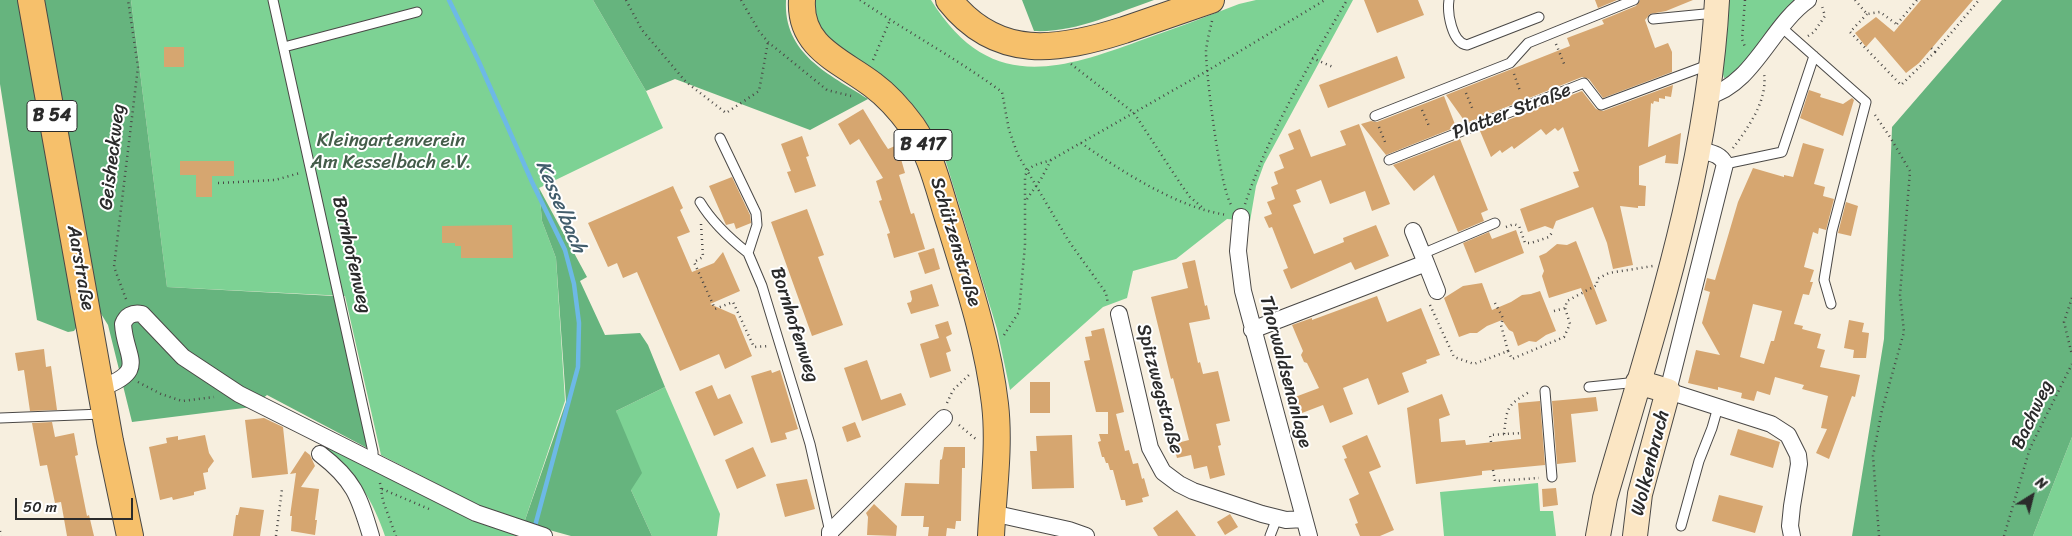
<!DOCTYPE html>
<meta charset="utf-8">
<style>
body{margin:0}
#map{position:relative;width:2072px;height:536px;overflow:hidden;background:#f7efdf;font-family:Sriracha,sans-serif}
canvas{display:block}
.north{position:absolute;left:2007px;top:471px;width:50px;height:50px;-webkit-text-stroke:4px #fff;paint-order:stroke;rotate:36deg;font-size:14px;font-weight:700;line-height:20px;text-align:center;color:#2b2b2b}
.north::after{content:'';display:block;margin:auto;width:18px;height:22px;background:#2b2b2b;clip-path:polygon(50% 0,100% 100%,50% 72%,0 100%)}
.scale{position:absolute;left:15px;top:498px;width:118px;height:22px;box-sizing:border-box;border:2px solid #2b2b2b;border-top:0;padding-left:6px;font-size:15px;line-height:18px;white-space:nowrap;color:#2b2b2b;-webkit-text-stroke:4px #fff;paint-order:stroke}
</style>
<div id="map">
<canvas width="2072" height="536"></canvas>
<div class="north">N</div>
<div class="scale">50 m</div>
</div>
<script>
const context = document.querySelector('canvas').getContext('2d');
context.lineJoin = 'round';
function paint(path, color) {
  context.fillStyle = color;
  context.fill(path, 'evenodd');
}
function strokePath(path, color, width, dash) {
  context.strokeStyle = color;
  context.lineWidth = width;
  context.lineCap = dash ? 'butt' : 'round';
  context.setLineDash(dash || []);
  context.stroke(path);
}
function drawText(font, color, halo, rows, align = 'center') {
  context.font = font + ' Sriracha,sans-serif';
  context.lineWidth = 4;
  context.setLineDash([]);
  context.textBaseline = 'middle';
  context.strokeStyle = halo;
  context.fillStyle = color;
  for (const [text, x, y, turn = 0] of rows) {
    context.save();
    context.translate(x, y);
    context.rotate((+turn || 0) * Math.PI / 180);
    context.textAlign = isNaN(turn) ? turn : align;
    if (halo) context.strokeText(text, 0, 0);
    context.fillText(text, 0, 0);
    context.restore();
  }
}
const green = new Path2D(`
 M131 0H593L646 91 663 128 539 188 542 221 556 258 565 401 524 523 484 508 381 455 345 296 167 287Z
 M813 0H931C987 90 1053 73 1139 41 1173 29 1206 17 1239 4L1256 0H1353L1264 164 1256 186 1250 221 1227 219 1176 259 1133 271 1127 298 1103 307 1010 390 997 329 946 162 924 119 908 99 883 77 838 50 816 22Z
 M1729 0H1797C1787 7 1779 16 1772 26 1761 40 1742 76 1724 78L1722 71Z
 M665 387 720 514 717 536H652L631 490 616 411Z
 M2072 437V536H2033Z
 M328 446 520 536H385C374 503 356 472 328 450Z
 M1538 483 1540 511H1553L1556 536H1444L1440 492Z`);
const forest = new Path2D(`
 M0 0H21L80 322 74 331 68 332 37 320 0 84Z
 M43 0H131L167 287 334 296 369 449 267 395 252 407 132 422 108 325 98 309Z
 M593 0H786C783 54 829 74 868 99L810 130 675 79 646 91Z
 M1022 0H1154C1116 13 1075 33 1034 31Z
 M2002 0H2072V437L2033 536H1852L1884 339 1892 127Z
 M539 188 587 277 580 281 605 335 640 333 648 345 665 387 616 411 642 473 631 490 652 536H571L524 523 566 402 556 258 542 221Z`);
const stream = new Path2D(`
 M449 0 479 62 532 182 565 250 574 284 579 323 578 367 535 526`);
const building = new Path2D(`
 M1364 0H1418L1424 15 1377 33Z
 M1595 0H1617L1598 8Z
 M1640 0H1693L1666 11 1650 14 1645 20 1655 48 1668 43 1672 52V72L1603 98 1589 79 1582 77 1466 123 1446 95 1570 46 1567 38 1604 24 1602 20 1636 6Z
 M1921 0H1973L1919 63 1906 73 1875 37 1866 47 1855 33 1876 17 1894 32Z
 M164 47H184V67H164Z
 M1397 56 1405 78 1328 108 1319 85Z
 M1673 85 1671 97 1665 96V99L1659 98V102L1654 101 1653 104 1651 103 1648 147 1681 133 1678 164 1665 163 1666 155 1639 166V185L1646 186 1645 206H1638V208L1620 206 1633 265 1613 269 1607 243 1593 207 1556 221 1553 229 1545 226 1528 232 1520 209 1579 187 1573 172 1579 171 1563 127 1558 131 1555 128 1546 135 1541 129 1514 149 1512 146 1502 153 1500 150 1491 157 1480 131 1582 91 1596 109 1603 111Z
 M1809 90 1821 94 1820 97 1843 104 1852 98 1854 100 1843 136 1800 118Z
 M1444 96 1456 127 1386 155 1361 124 1371 121 1377 122Z
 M863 109 882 140 888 149 895 146 899 160 901 159 905 173 899 175 911 214 914 213 925 249 894 258 887 234 890 233 879 201 882 200 876 181 883 178 859 139 850 145 838 124Z
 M1359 124 1390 204 1372 211 1365 191 1330 204 1321 180 1296 190 1301 202 1293 205 1314 254 1344 242 1343 238 1376 225 1389 256 1355 270 1351 262 1291 289 1283 270 1288 268 1272 227 1269 228 1264 217 1272 214 1267 202 1275 199 1271 187 1278 184 1274 172 1284 168 1279 155 1294 149 1288 134 1300 129 1311 157 1346 145 1340 131Z
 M802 136 809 156 806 157 816 186 795 193 787 172 791 171 781 144Z
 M1460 139 1488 210 1481 213 1484 221 1458 232 1434 175 1414 191 1393 165Z
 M1803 143 1824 149 1814 184 1825 187 1823 196 1834 199 1826 230 1819 228 1818 234 1813 232 1804 267 1814 270 1810 282H1813L1809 295 1803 294 1794 324 1803 326 1802 329 1821 334 1817 348 1825 350 1820 367 1860 375 1855 397 1852 396 1829 459 1816 453 1827 429 1821 428 1828 396 1802 389 1804 385 1775 377 1770 395 1757 391 1754 401 1741 398 1742 393 1718 387V390L1688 383 1696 350 1720 355 1702 323 1710 292 1704 290 1707 278 1715 280 1738 202 1753 168 1784 177V175L1793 177ZM1753 304 1782 311 1774 341H1771L1764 364 1740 357Z
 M180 161H234V176H212V197H196V175H180Z
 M732 177 750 215 751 223 736 229 734 223 726 225 709 186Z
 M673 186 683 208 680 210 690 232 677 237 692 272 714 263 723 252 740 291 710 304 735 315 752 356 725 369 719 354 680 371 637 272 623 278 617 263 608 267 588 223Z
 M1846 202 1858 206 1851 236 1838 233Z
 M807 209 824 255 818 257 843 325 812 336 771 222Z
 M512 225 513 258H461V246H455V243H442V226Z
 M1516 230 1524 253 1475 273 1463 243 1489 232 1492 239Z
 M1576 241 1607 321 1596 325 1581 288 1549 298 1542 276 1544 271 1539 256 1546 253 1557 244 1567 245Z
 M934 248 940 269 925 274 918 253Z
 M1195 260 1205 306 1207 305 1210 319 1189 323 1198 363 1200 362 1203 374 1218 371 1230 421 1216 424 1221 445 1218 446 1225 475 1210 479 1207 466 1194 469 1191 455 1177 458 1173 444 1189 440 1173 378 1171 379 1151 297 1188 288 1182 263Z
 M1482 283 1492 310 1511 302 1522 295 1531 294 1540 291 1556 331 1546 335 1536 342 1529 341 1518 346 1513 332 1509 330 1502 320 1487 326 1477 333H1470L1459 337 1444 298 1463 286Z
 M932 284 939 306 911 314 907 303 911 302 912 299 910 291Z
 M1377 296 1387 322 1421 308 1440 355 1426 360 1427 363 1402 373 1409 392 1378 405 1368 378 1343 388 1353 414 1330 423 1323 405 1302 413 1295 397 1319 388 1307 363 1304 362 1301 355 1303 351 1292 325 1312 318V320Z
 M1849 320 1864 323 1862 332 1869 333 1866 358H1853L1854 350 1844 348Z
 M948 321 952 334 946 337 951 351 946 353 951 371 930 378 920 344 939 338 935 325Z
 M1104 328 1124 412 1116 414 1125 451 1129 450 1133 464 1138 463 1142 479 1144 478 1149 496 1142 498 1143 502 1126 506 1125 500H1121L1113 470H1110L1108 463H1106L1104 457H1102L1098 442 1101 441 1099 434H1108V412H1096L1084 361 1090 360 1085 337 1092 336 1091 331Z
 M44 349 46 367 51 366 57 410 30 411 24 370 18 371 15 353Z
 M867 360 881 400 901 393 906 405 862 421 844 368Z
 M771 370 772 373 780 370 798 429 785 433 787 439 771 443 751 376Z
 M1030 382H1050V413H1030Z
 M712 385 718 399 730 394 743 423 714 436 695 392Z
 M1442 394 1450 415 1439 419 1441 442 1465 440 1466 445 1521 439 1518 403 1540 401 1545 465 1482 471V475L1416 484 1407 408Z
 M1596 397 1598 411 1571 414 1576 462 1557 464 1552 401Z
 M264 418 283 427 288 474 252 478 245 420Z
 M52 422 55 437 74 433 78 455 75 456 87 516 89 515 94 536H67L61 502 55 503 47 465 40 466 32 423Z
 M855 422 861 437 847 442 842 427Z
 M1738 429 1780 442 1773 468 1730 455Z
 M205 435 209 453 214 461 208 469V472L203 473 206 489 194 492V495L173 500 172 497 160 500 149 447 167 443 166 438 178 436V440Z
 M1072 435 1074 488 1032 489 1030 451H1037L1036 436Z
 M1367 435 1381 467 1369 472 1394 530 1380 536H1360L1355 524 1358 523 1349 499 1359 494 1344 459 1347 458 1342 446Z
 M753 447 766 476 737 489 725 460Z
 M944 447H965V468H962L961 521H956L955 529 947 528 946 536H928L929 527H923L924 516H901L905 483 939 484 940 460 942 459Z
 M305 451 310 455 315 466 301 487 319 489 315 520H317L315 535 291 531 292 516H290L296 473 290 474Z
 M807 479 815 509 785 517 776 484Z
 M1556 488 1558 505 1543 507 1542 489Z
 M1719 495 1763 506 1755 533 1712 521Z
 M874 504 897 526 896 536 867 535 868 517 866 513Z
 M240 507 264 510 260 536H233L236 515H238Z
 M1177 510 1196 536H1158L1153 528Z
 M1230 514 1238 527 1225 535 1217 522Z`);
const path = new Path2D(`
 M626 0 642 30 686 82 726 113 759 91 768 42
 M741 0 759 31 768 42 827 90 851 96
 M860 0C907 32 956 58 1002 92L1009 130 1018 155 1068 240 1106 293 1108 304
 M1745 0 1742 39 1745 47
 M1855 0 1867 14 1880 12 1899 26
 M1867 14 1850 32 1901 85 1935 52 1931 48
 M1212 21C1210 30 1207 41 1206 51 1206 74 1220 191 1232 206
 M1897 24 1917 0
 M1808 36 1814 32 1825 16 1822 6
 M1556 44 1565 66
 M1935 52 1979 0
 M1312 58 1333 67
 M873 60 890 20
 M1071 64 1134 113 1182 186 1190 197 1204 209
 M1514 74 1520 91
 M1466 93 1473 110
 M1422 110 1429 126
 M1875 115 1890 137 1910 171 1900 295 1904 332 1882 410 1873 456 1879 536
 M1379 127 1385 142
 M1081 143C1121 171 1178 208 1227 215
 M1733 148C1748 128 1768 100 1764 74
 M218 183 275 180 300 173
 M1027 199 1041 179 1051 160
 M1245 204C1270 131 1308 66 1347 0
 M701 224 703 257 694 262 715 309 733 302 754 347 769 346
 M1506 227 1514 224 1519 226 1525 243H1531L1549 237 1553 231
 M2072 298 2064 322 2072 355
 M126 299 114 267 138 67 128 0
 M1495 303 1503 318 1501 325 1508 351
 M1430 305 1454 357 1474 364 1508 351 1512 359 1564 337 1570 324 1565 308 1567 301 1597 285V279L1609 273 1653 266
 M1554 311 1565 308
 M1004 335 1019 312 1025 245V177C1028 164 1040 164 1051 160L1207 71 1325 0
 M138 382 161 394 182 401 214 397
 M947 403 953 390 970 374
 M959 425 977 440
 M1504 434C1507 408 1506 406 1529 392
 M1491 442 1490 435 1521 433
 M1493 470 1495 481 1539 478
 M380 483 383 501 396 536
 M382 489 429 509
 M0 531 1 536
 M276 536 282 489
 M2004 536 2030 448 2072 364`);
const lane = new Path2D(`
 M273 0 373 452V461
 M1449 0C1447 13 1452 43 1467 45L1539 17
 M1653 19 1715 13
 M1780 26 1866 102 1832 231 1824 280 1831 304
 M284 47 417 12
 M1375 116 1510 63 1528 43 1634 0
 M720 138 756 213 757 225 748 253 762 286 798 404 810 444 830 532
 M1389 160 1584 83 1601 105 1708 65
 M1725 164 1782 152 1814 56
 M700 202C712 222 729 238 748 253
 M1422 254 1495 223
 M1589 387 1638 382
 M1545 391 1552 477
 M0 418 102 414
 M1681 526 1699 461 1712 428 1718 407
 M1270 536 1277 518`);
const street = new Path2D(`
 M1708 96C1753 85 1771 26 1808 0
 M1699 150C1709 153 1720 153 1725 164L1668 391 1771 424 1788 435 1798 455 1799 464 1792 506 1790 526 1792 536
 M1241 217 1238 251 1243 291 1309 536
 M1426 263 1437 291
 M1119 314 1150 448 1163 472 1179 484 1193 491 1262 514 1286 520 1304 519
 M1252 330 1426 263 1413 231
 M101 388C149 370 125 359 123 324 126 316 132 312 142 314L183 357 239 394 476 513 544 536
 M320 454C354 480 359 496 371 536
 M992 513 1069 530 1086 536
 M830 536V532L944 418`);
const secondary = new Path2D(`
 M1598 536 1605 498C1652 335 1708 171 1717 0
 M1635 536 1640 494 1668 391 1638 382`);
const primary = new Path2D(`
 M31 0 110 441 130 536
 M802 0C799 48 842 61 873 85 888 96 901 111 912 126 932 155 939 191 950 224 968 283 988 343 995 404 1000 447 993 493 991 536
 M949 0C997 61 1058 51 1124 30 1153 20 1182 10 1211 0`);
const shields = [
 [52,116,50],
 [923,145,58]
];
const shieldNames = [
 ["B 54",52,116],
 ["B 417",923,145]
];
const streetNames = [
 ["Platter Straße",1512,112,-21],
 ["Geisheckweg",113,157,-83],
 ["Schützenstraße",955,242,73],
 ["Bornhofenweg",351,255,77],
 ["Aarstraße",80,268,80],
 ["Bornhofenweg",794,325,72],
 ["Thorwaldsenanlage",1285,372,75],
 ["Spitzwegstraße",1159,389,75],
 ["Bachweg",2033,415,-65],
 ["Wolkenbruch",1651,463,-76]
];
const parkNames = [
 ["Kleingartenverein",391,141],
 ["Am Kesselbach e.V.",391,163]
];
const waterNames = [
 ["Kesselbach",560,207,67]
];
paint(green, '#7dd294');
paint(forest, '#66b47e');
strokePath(stream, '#6db9e6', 4.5);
paint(building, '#d6a670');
strokePath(lane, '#4a4846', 11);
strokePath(street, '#4a4846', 18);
strokePath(secondary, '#4a4846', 26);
strokePath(primary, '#4a4846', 28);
strokePath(path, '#4a4846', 2.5, [1, 4]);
strokePath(lane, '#fff', 9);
strokePath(street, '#fff', 16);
strokePath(secondary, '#fbe6c4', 24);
strokePath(primary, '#f6c06b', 26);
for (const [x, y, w] of shields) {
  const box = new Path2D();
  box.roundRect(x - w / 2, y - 15.5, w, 31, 4);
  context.fillStyle = '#fff';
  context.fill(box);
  strokePath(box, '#2b2b2b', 1);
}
drawText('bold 18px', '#2b2b2b', null, shieldNames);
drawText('19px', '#2b2b2b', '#fff', streetNames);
drawText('19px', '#445d4a', '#fff', parkNames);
drawText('italic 20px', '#425d6c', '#fff', waterNames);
</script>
